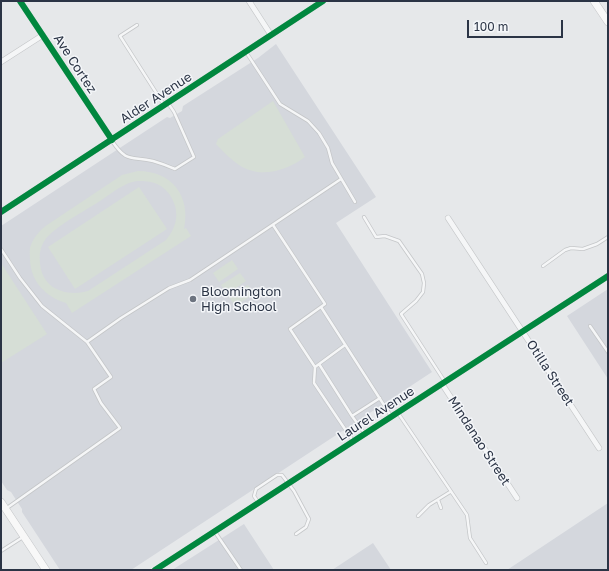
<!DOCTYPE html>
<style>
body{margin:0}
#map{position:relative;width:609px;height:571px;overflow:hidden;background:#e6e8ea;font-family:"Golos Text",sans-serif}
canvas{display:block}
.frame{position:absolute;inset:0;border:2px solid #2b3445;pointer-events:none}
.scale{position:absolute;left:467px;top:20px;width:96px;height:18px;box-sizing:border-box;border:2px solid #2b3445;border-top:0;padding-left:5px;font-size:12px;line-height:14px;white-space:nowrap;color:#2b3445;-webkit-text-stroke:3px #f4f6f9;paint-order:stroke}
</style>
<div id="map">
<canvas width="609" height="571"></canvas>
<div class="frame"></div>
<div class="scale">100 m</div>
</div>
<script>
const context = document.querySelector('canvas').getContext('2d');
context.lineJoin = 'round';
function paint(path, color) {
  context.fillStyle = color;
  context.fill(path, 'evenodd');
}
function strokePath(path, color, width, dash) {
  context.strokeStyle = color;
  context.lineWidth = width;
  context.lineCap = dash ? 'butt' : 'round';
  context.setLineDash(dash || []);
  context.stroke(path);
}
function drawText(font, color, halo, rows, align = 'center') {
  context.font = font + ' "Golos Text",sans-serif';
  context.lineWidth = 3;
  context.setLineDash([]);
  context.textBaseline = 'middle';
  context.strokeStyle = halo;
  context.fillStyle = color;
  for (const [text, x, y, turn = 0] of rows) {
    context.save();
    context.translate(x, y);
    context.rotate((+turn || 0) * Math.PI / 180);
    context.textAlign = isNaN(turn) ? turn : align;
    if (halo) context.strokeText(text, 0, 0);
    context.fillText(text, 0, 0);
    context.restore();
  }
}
const built = new Path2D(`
 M276 44 376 197 336 223 432 372 131 570H60L22 512V509L11 492 7 490 1 481V226L167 117 170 118 182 111 183 106 258 58Z
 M608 289V379L567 316Z
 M608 503V570H507Z
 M244 524 274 570H172Z
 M373 543 391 570H332Z`);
const green = new Path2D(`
 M273 101 305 157C286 171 260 179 239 165 230 159 223 151 216 144L218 139Z
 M138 171C172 171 191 196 184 229L186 228 191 236 72 313 66 303C46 297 31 282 30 260 30 255 29 249 31 245 34 237 40 230 47 225L122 175ZM138 181C145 181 150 181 157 184 171 190 180 209 175 224 173 230 170 235 166 240L88 291C66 297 42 289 40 263 39 255 40 247 45 240 55 226 85 211 100 201 109 195 119 187 129 183 132 182 135 181 138 181Z
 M139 187 167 229 75 289 48 247Z
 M232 260 238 269 219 282 213 273Z
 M1 263 47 334 1 363Z
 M240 273 246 281 227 294 221 285Z
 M248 285 254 294 235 306 229 297Z`);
const lane = new Path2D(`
 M137 25 120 36 164 105
 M246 52 280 104 308 121 319 133 328 148 332 163 355 202
 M112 141C127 163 130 156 153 161 160 163 168 166 175 169L194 157 174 112 168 103
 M364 217 376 237 385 236 399 241 422 274 424 283 423 292 416 301 401 314 445 382
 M273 225 325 304 290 329 315 367 314 383 353 441
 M1 249 20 278 42 306 87 342
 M543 266 565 250 571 248 583 249 597 244 608 237
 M321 307 391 416
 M590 326 608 352
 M319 364 352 416
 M315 367 345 345
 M398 413 467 515 470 538 486 563
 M365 434 352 416 380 398
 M438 500 441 508
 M258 502 254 496 256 489 277 475H282L294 491 309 519 306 527 296 534
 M7 508 120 428 101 403 94 389 111 377 87 342 121 318 169 288 190 280 341 179
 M418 516 429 505 450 492
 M215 532 241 570
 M1 551 23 537`);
const street = new Path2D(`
 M20 1 112 140
 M249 1 271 35
 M1 62 43 35
 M1 212 323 1
 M448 218 599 448
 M442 384 517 498
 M155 570 608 276`);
const secondary = new Path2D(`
 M594 1 608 22
 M1 502 46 570`);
const cycleway = new Path2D(`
 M20 1 112 140
 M1 212 323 1
 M155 570 608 276`);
const markers = [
 [193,299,4,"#6c737f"]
];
const streetNames = [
 ["Ave Cortez",75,64,57],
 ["Alder Avenue",156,98,-33],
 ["Otilla Street",550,373,57],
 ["Laurel Avenue",376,414,-33],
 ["Mindanao Street",479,441,57]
];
const poiNames = [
 ["Bloomington",201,292],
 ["High School",201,307]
];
paint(built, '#d4d7dd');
paint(green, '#d6ded6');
strokePath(lane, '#c4c6c8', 4);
strokePath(street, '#c4c6c8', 6);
strokePath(secondary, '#c4c6c8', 8);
strokePath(lane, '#f5f6f7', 2.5);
strokePath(street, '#f5f6f7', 5);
strokePath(secondary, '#f8f8f8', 7);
strokePath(cycleway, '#00873e', 6);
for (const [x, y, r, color] of markers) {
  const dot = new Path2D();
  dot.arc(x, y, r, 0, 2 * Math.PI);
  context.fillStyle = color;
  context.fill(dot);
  strokePath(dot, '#f4f6f9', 1.5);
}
drawText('13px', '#2b3445', '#f4f6f9', streetNames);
drawText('13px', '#2b3445', '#f4f6f9', poiNames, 'left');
</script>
